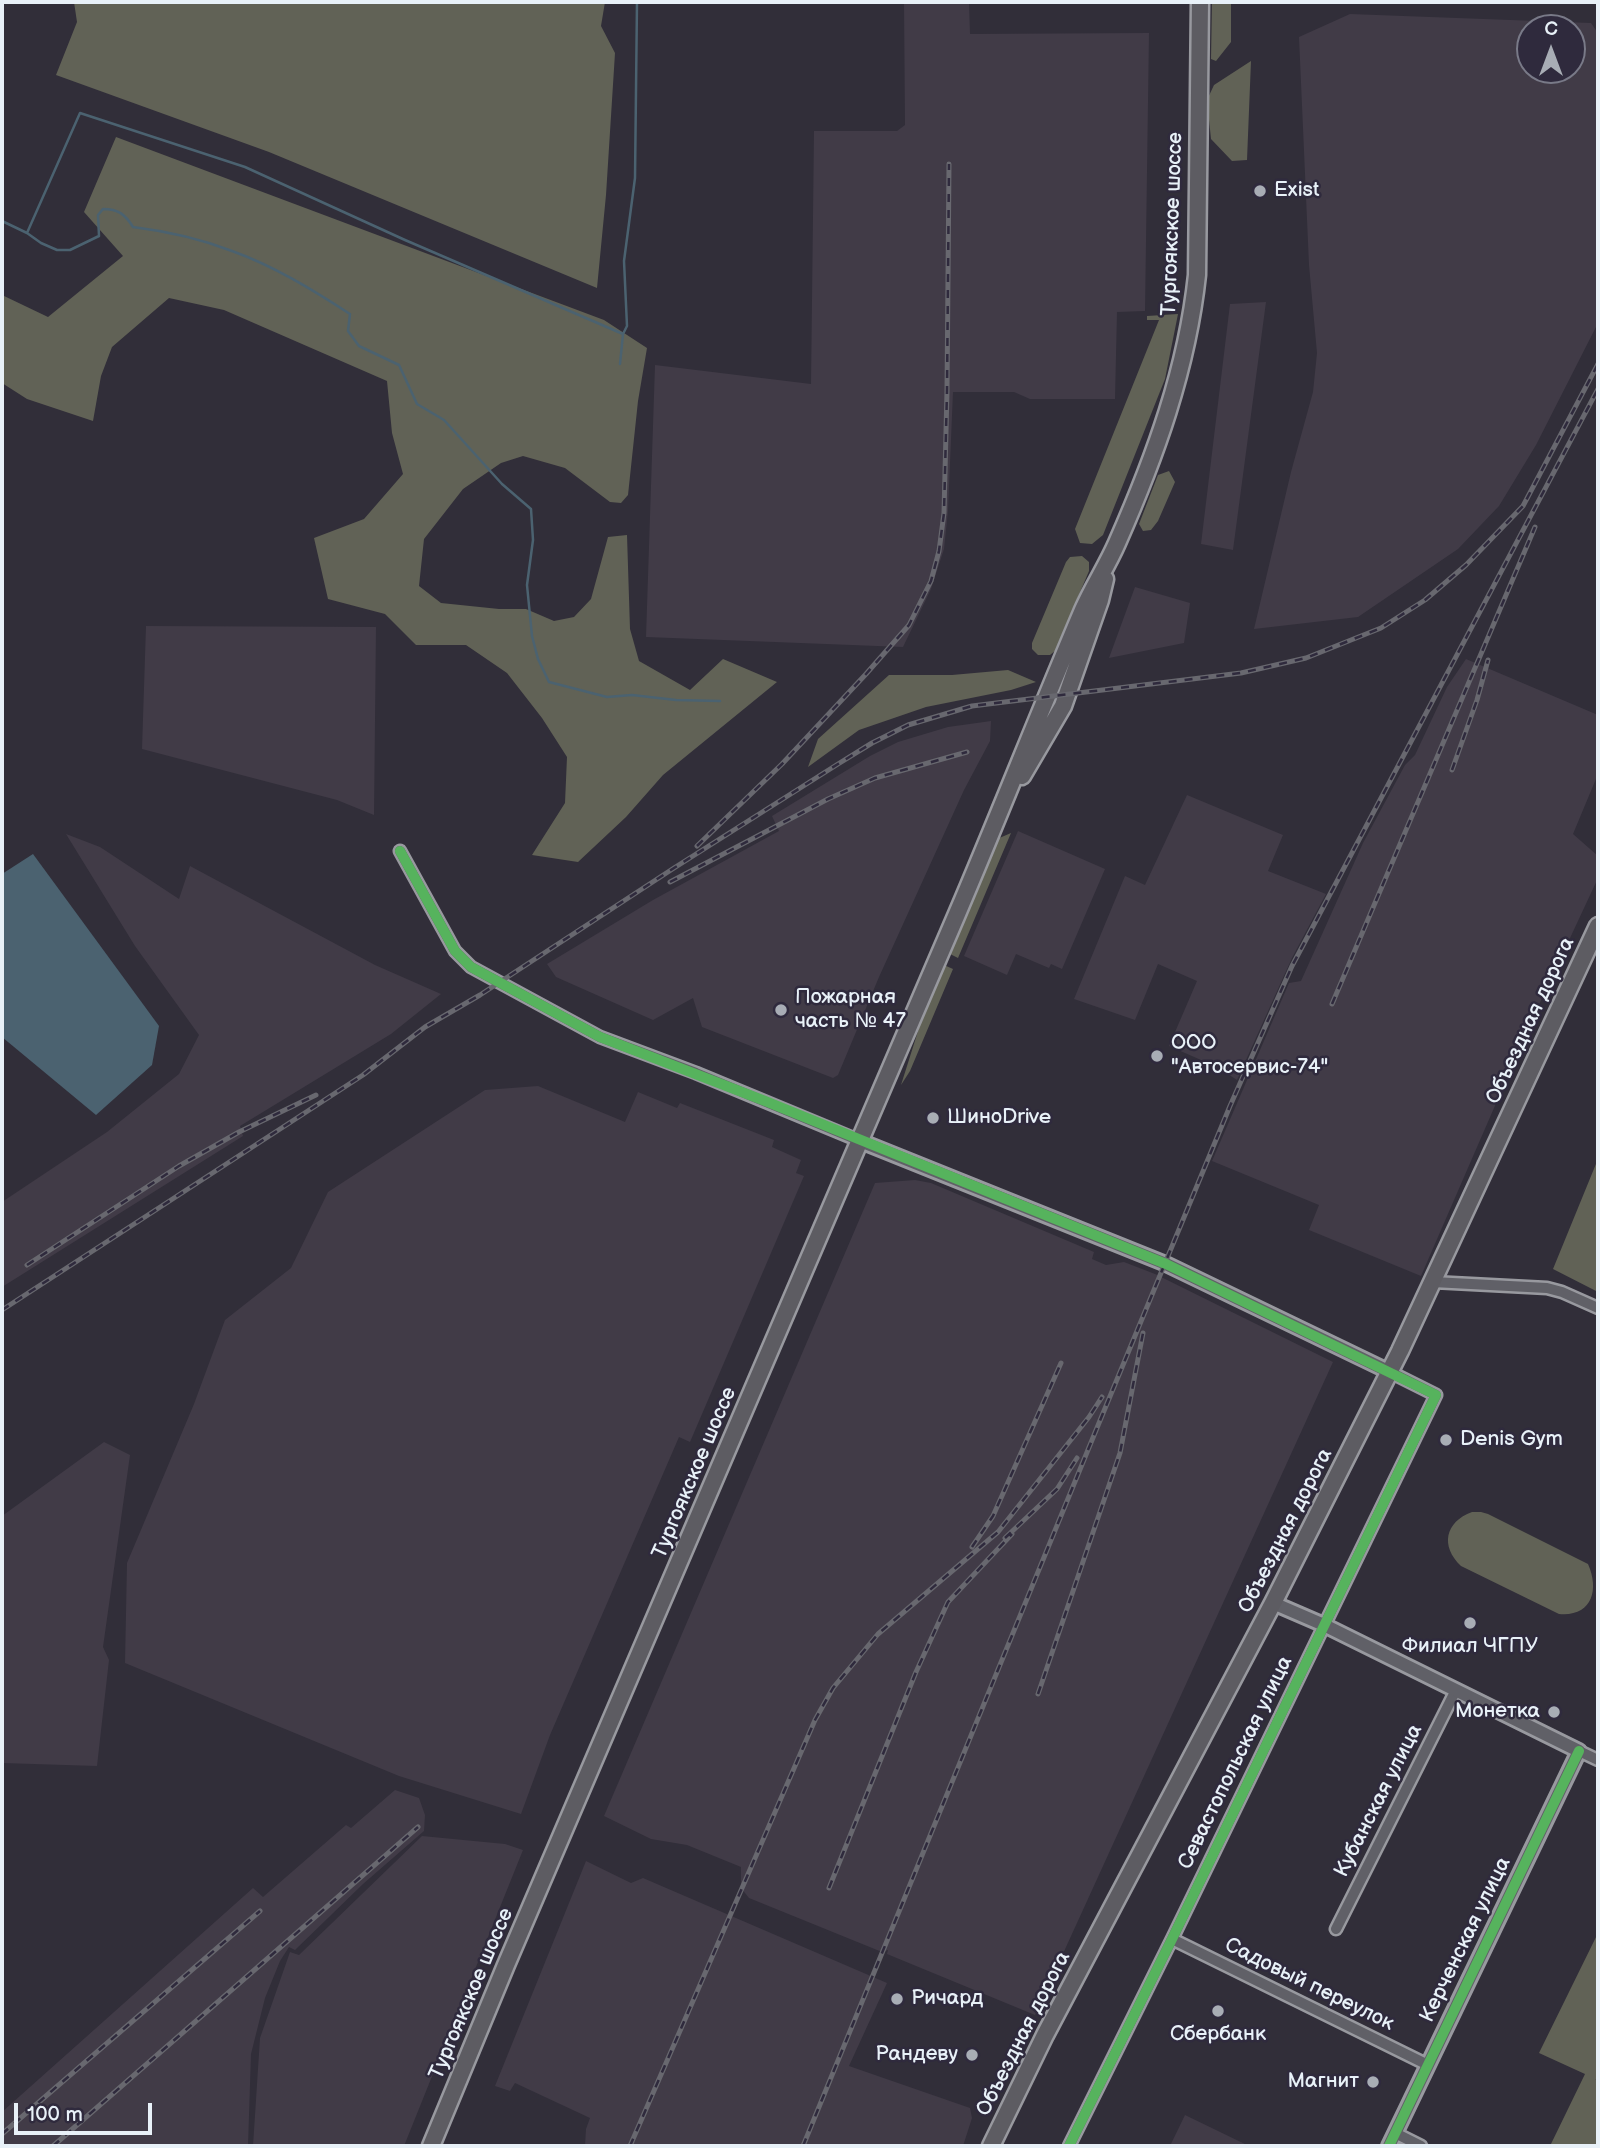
<!DOCTYPE html>
<meta charset="utf-8">
<style>
body{margin:0}
#map{position:relative;width:1600px;height:2148px;overflow:hidden;background:#312e39;font-family:"Balsamiq Sans",sans-serif}
canvas{display:block}
.frame{position:absolute;inset:0;border:4px solid #e8f1f8;pointer-events:none}
.north{position:absolute;left:1516px;top:14px;width:70px;height:70px;box-sizing:border-box;background:#2f2a3d;border:2px solid #797a88;border-radius:50%;rotate:0deg;font-size:19px;font-weight:700;line-height:28px;text-align:center;color:#e8f1f8}
.north::after{content:'';display:block;margin:auto;width:24px;height:32px;background:#a8adb5;clip-path:polygon(50% 0,100% 100%,50% 72%,0 100%)}
.scale{position:absolute;left:14px;top:2103px;width:138px;height:32px;box-sizing:border-box;border:4px solid #e8f1f8;border-top:0;padding-left:9px;font-size:21px;line-height:24px;white-space:nowrap;color:#e8f1f8;-webkit-text-stroke:5px #2f2a3d;paint-order:stroke}
</style>
<div id="map">
<canvas width="1600" height="2148"></canvas>
<div class="frame"></div>
<div class="north">С</div>
<div class="scale">100 m</div>
</div>
<script>
const context = document.querySelector('canvas').getContext('2d');
context.lineJoin = 'round';
function paint(path, color) {
  context.fillStyle = color;
  context.fill(path, 'evenodd');
}
function strokePath(path, color, width, dash) {
  context.strokeStyle = color;
  context.lineWidth = width;
  context.lineCap = dash ? 'butt' : 'round';
  context.setLineDash(dash || []);
  context.stroke(path);
}
function drawText(font, color, halo, rows, align = 'center') {
  context.font = font + ' "Balsamiq Sans",sans-serif';
  context.lineWidth = 5;
  context.setLineDash([]);
  context.textBaseline = 'middle';
  context.strokeStyle = halo;
  context.fillStyle = color;
  for (const [text, x, y, turn = 0] of rows) {
    context.save();
    context.translate(x, y);
    context.rotate((+turn || 0) * Math.PI / 180);
    context.textAlign = isNaN(turn) ? turn : align;
    if (halo) context.strokeText(text, 0, 0);
    context.fillText(text, 0, 0);
    context.restore();
  }
}
const built = new Path2D(`
 M904 2H969L970 34 1149 33 1145 311 1117 312 1115 399H1030L1014 392H953L948 511 944 549 931 589 903 647 646 637 655 365 811 384 814 131H897L905 125Z
 M1350 14 1591 23 1598 33V323L1536 445 1499 506 1458 549 1358 617 1254 629 1291 472 1313 392 1317 353 1309 265 1299 37ZM1530 28H1572V70H1530Z
 M1266 302 1233 550 1201 544 1230 304Z
 M1135 587 1190 603 1184 643 1109 658Z
 M146 626 376 627 374 815 337 800 142 749Z
 M1466 659 1598 715V774L1573 834 1598 856V878L1537 1009 1421 1276 1309 1230 1319 1205 1212 1161 1289 983 1301 981 1363 843 1405 765 1415 755 1447 687Z
 M991 721 990 741 964 790 879 977 838 1075 833 1078 702 1027 693 998 653 1020 556 977 547 964 653 900 779 831 772 816 870 756 898 742 948 727Z
 M1187 795 1283 835 1268 871 1326 894 1292 958 1237 1080 1217 1067 1169 1046 1197 981 1158 964 1135 1020 1074 999 1125 876 1145 885Z
 M1018 831 1105 869 1062 969 1051 964 1049 968 1016 954 1007 975 964 956Z
 M66 834 100 847 179 899 190 866 375 965 441 994 391 1034 240 1126 243 1136 2 1287V1202L107 1132 179 1074 199 1035 135 946Z
 M538 1086 625 1122 638 1092 677 1108 680 1103 774 1140 772 1147 801 1160 796 1173 804 1176 690 1442 679 1437 550 1735 521 1814 399 1776 125 1663 127 1563 194 1404 225 1320 291 1268 328 1192 485 1090Z
 M915 1180 931 1183 1094 1252 1092 1259 1106 1265 1124 1262 1155 1274 1333 1362 1035 2015 887 1954 888 1950 882 1952 749 1898 741 1888V1867L687 1845 651 1839 604 1816 875 1183Z
 M104 1442 130 1455 103 1647 109 1660 97 1766 2 1763V1516Z
 M395 1790 419 1798 425 1815 424 1831 363 1884 295 1950 289 1947 280 1961 265 1998 251 2054 248 2146H2V2112L253 1888 263 1897 346 1825 351 1828Z
 M422 1836 505 1844 523 1850 404 2146H253L260 2038 290 1952 299 1955Z
 M586 1861 631 1883 643 1878 887 1983 849 2066 970 2108 972 2118 963 2146H585L586 2129 590 2118 515 2083 510 2091 495 2086Z
 M1185 2115 1249 2146H1170Z`);
const green = new Path2D(`
 M74 2H605L601 26 615 53 606 195 597 288 269 152 56 75 77 22Z
 M1212 2H1231V42L1216 61 1211 59Z
 M1251 61 1247 160 1232 161 1211 139 1207 100 1214 85Z
 M116 137 604 320 647 348 638 401 628 495 621 503 610 502 565 468 523 456 501 463 463 489 424 539 419 586 441 603 499 609H526L554 621 574 617 591 599 608 537 627 535 630 629 639 661 690 690 723 659 777 682 663 775 626 817 578 862 532 855 565 803 567 757 542 718 507 673 466 645H416L385 614 328 599 314 538 364 519 403 474 392 433 387 381 224 310 169 298 112 347 101 376 93 421 27 399 2 383V295L48 317 123 256 84 212Z
 M1178 314 1165 379 1103 535 1092 544 1080 543 1075 529 1159 320H1147V316Z
 M1169 471 1175 482 1158 521 1151 530 1143 531 1139 524 1158 475Z
 M1082 556 1089 562V571L1055 651 1050 655H1038L1032 649V643L1066 562 1070 557Z
 M1008 670 1036 682 1011 690 926 707 859 730 808 767 818 739 889 675H952Z
 M1011 833 958 958 948 953 997 839Z
 M944 965 953 969 910 1071 901 1085 925 1009Z
 M1598 1159V1292L1553 1269Z
 M1472 1512H1481L1488 1514 1588 1564C1600 1591 1591 1617 1559 1614L1461 1566C1440 1546 1445 1522 1472 1512Z
 M1598 1933V2080L1595 2079 1598 2081V2146H1550L1585 2074 1539 2053Z`);
const water = new Path2D(`
 M33 854 159 1026 152 1065 96 1115 2 1037V874Z`);
const stream = new Path2D(`
 M2 221 27 233 41 243 57 250H70L99 236 98 215 103 209C118 209 125 214 133 227 165 231 201 239 232 251 274 266 313 290 350 314L348 331 359 346 399 365 417 404 444 420 502 484 531 509 533 540 527 585 532 636 538 659 549 682 607 697 632 695 676 700 720 701
 M27 233 80 113 245 167 405 240 623 334 620 364
 M623 334 627 326 624 261 635 178 637 2`);
const minor = new Path2D(`
 M400 851 455 951 471 967 600 1037 696 1073 860 1141
 M1433 1282 1547 1288 1562 1292 1598 1308
 M1579 1751 1598 1760
 M1336 1929 1456 1690
 M1172 1939 1428 2065
 M1395 2133 1421 2146
 M1069 2146 1172 1939 1436 1395 1390 1372`);
const tertiary = new Path2D(`
 M860 1141 1166 1264 1390 1372
 M1273 1603 1324 1625 1579 1751 1389 2146`);
const primary = new Path2D(`
 M1022 776 1063 706 1100 600 1105 579
 M431 2146 506 1965 957 914C1000 813 1040 711 1083 610 1093 587 1107 566 1117 543 1155 457 1187 369 1197 275L1200 2
 M991 2146 1045 2035 1273 1603 1400 1351 1598 926`);
const rail = new Path2D(`
 M1452 770 1477 700 1488 660
 M697 846 782 764 866 674 909 625 931 581 939 551 944 513 947 391 949 164
 M670 882 828 799 875 778 967 752
 M1332 1004 1535 527
 M27 1265 179 1166 239 1132 316 1095
 M2 1310 363 1075 425 1027 480 995 674 868 838 764 872 743 908 725 972 706 1241 673 1306 658 1381 628 1425 600 1466 565 1523 506 1598 364
 M1005 1538 1057 1489 1077 1458
 M972 1547 993 1516 1061 1363
 M1038 1694 1120 1453 1143 1333
 M829 1888 916 1672 948 1602 1012 1534
 M2 2134 260 1911
 M53 2146 418 1827
 M630 2146 815 1720 833 1688 878 1634 998 1532 1089 1417 1102 1397
 M803 2146 1099 1423 1230 1106 1292 966 1598 389`);
const cycleway = new Path2D(`
 M400 851 455 951 471 967 600 1037 765 1101 1166 1264 1436 1395 1172 1939 1069 2146
 M1389 2146 1579 1751`);
const markers = [
 [1260,191,7,"#a8adb5"],
 [781,1010,7,"#a8adb5"],
 [1157,1056,7,"#a8adb5"],
 [933,1118,7,"#a8adb5"],
 [1446,1440,7,"#a8adb5"],
 [1470,1623,7,"#a8adb5"],
 [1554,1712,7,"#a8adb5"],
 [897,1999,7,"#a8adb5"],
 [1218,2011,7,"#a8adb5"],
 [972,2055,7,"#a8adb5"],
 [1373,2082,7,"#a8adb5"]
];
const poiNames = [
 ["Exist",1274,191],
 ["Пожарная",795,998],
 ["часть № 47",795,1022],
 ["ООО",1171,1044],
 ["\"Автосервис-74\"",1171,1068],
 ["ШиноDrive",947,1118],
 ["Denis Gym",1460,1440],
 ["Филиал ЧГПУ",1470,1647,"center"],
 ["Монетка",1540,1712,"right"],
 ["Ричард",911,1999],
 ["Сбербанк",1218,2035,"center"],
 ["Рандеву",958,2055,"right"],
 ["Магнит",1359,2082,"right"]
];
const streetNames = [
 ["Тургоякское шоссе",1173,224,-88],
 ["Объездная дорога",1531,1021,-65],
 ["Тургоякское шоссе",695,1473,-67],
 ["Объездная дорога",1286,1531,-63],
 ["Севастопольская улица",1236,1763,-64],
 ["Кубанская улица",1379,1801,-63],
 ["Керченская улица",1466,1940,-64],
 ["Садовый переулок",1309,1985,26],
 ["Тургоякское шоссе",472,1994,-67],
 ["Объездная дорога",1024,2034,-63]
];
paint(built, '#413b47');
paint(green, '#616256');
paint(water, '#4b6270');
strokePath(stream, '#4b6270', 2.5);
strokePath(minor, '#98999f', 15);
strokePath(tertiary, '#98999f', 18);
strokePath(primary, '#98999f', 21);
strokePath(minor, '#606067', 10);
strokePath(tertiary, '#606067', 12);
strokePath(primary, '#5d5c62', 16);
strokePath(rail, '#68686f', 5);
strokePath(rail, '#2f2a3d', 2.5, [8]);
strokePath(cycleway, '#56b35d', 10);
for (const [x, y, r, color] of markers) {
  const dot = new Path2D();
  dot.arc(x, y, r, 0, 2 * Math.PI);
  context.fillStyle = color;
  context.fill(dot);
  strokePath(dot, '#2f2a3d', 2.5);
}
drawText('21px', '#e8f1f8', '#2f2a3d', poiNames, 'left');
drawText('21px', '#e8f1f8', '#2f2a3d', streetNames);
</script>
